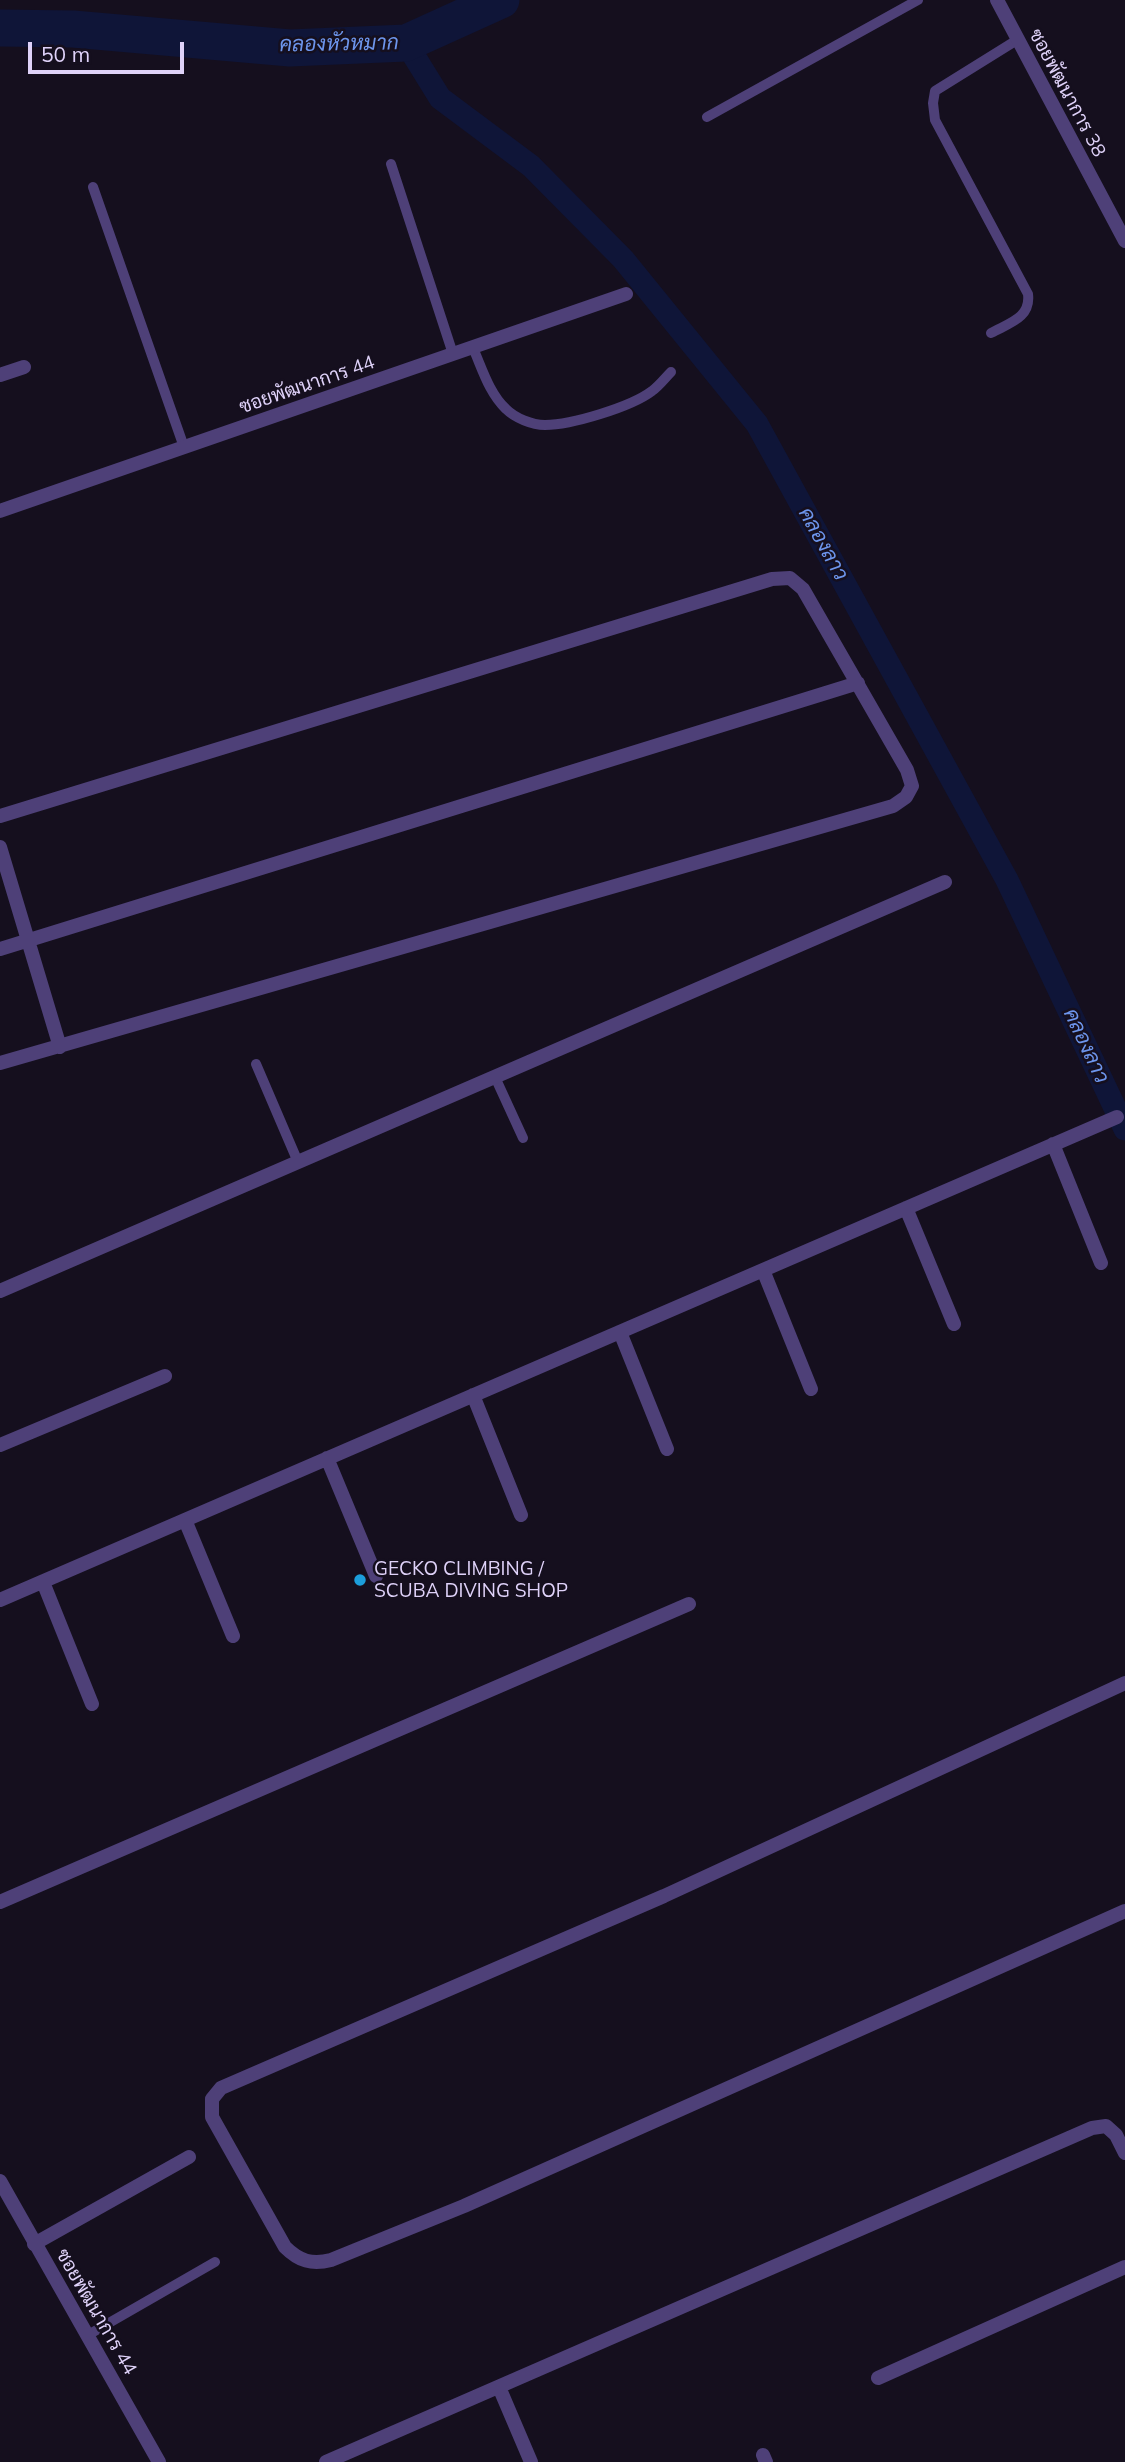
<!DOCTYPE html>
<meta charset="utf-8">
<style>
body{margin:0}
#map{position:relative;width:1125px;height:2462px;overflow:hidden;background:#150f1e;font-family:Mulish,sans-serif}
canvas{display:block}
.scale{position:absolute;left:28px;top:42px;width:156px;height:32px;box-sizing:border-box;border:4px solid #dfd2f9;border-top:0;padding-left:9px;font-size:21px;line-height:24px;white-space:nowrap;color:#dfd2f9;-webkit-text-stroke:5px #150f1e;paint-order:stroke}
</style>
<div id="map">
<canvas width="1125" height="2462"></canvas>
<div class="scale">50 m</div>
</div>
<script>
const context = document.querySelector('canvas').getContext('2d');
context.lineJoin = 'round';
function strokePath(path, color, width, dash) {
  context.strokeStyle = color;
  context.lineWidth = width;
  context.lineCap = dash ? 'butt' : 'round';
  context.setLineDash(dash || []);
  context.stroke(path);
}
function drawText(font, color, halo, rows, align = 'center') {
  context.font = font + ' Mulish,Sarabun,sans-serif';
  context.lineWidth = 5;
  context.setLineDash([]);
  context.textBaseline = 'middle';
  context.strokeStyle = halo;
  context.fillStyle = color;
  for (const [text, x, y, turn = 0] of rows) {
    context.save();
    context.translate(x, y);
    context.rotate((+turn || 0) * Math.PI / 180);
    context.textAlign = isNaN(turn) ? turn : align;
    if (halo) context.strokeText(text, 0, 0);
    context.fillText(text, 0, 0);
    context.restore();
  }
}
const canal = new Path2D(`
 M406 43 440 98 531 166 623 259 757 424 1007 880 1125 1129`);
const river = new Path2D(`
 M0 28 73 29 290 48 406 43 501 0`);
const service = new Path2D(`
 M707 117 918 0
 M391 164 453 354
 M93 187 184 447
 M991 333C1009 323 1031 318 1028 294L935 120 933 103 935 91 1017 40
 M473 348C482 368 489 393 506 409 515 418 532 425 545 425 571 425 631 407 652 391 659 386 665 378 671 372
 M256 1064 298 1162
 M495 1077 523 1138
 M88 2335 215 2262`);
const minor = new Path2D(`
 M997 0 1125 241
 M0 375 24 367
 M0 511 626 294
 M0 816 772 579 790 578 803 589 907 770 912 786 906 797 893 806 0 1063
 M0 847 60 1047
 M0 949 858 683
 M1053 1144 1101 1263
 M906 1208 954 1324
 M763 1270 811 1389
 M0 1291 945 882
 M620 1332 667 1449
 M473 1395 521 1515
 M0 1445 165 1376
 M327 1458 376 1576
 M185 1520 233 1636
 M43 1582 92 1704
 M0 1600 1117 1117
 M1125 1683 664 1896 221 2088 212 2099V2117L285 2247C299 2261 312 2265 331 2260L464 2206 1125 1911
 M0 1902 689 1604
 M34 2244 189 2157
 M878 2378 1125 2267
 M499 2387 531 2462
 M763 2455 766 2462
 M326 2462 1092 2128 1106 2126 1116 2135 1125 2153`);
const tertiary = new Path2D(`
 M0 2181 159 2462`);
const markers = [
 [360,1580,7,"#1c9edb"]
];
const streetNames = [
 ["ซอยพัฒนาการ 38",1067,93,62],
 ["ซอยพัฒนาการ 44",307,385,-19],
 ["ซอยพัฒนาการ 44",96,2312,60]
];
const poiNames = [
 ["GECKO CLIMBING /",374,1569],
 ["SCUBA DIVING SHOP",374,1591]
];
const waterNames = [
 ["คลองหัวหมาก",339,44,-1],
 ["คลองลาว",823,544,61],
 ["คลองลาว",1086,1046,65]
];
strokePath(canal, '#0f1538', 23);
strokePath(river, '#0f1538', 37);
strokePath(service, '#4e4078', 10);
strokePath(minor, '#4e4078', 14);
strokePath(tertiary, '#4e4078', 14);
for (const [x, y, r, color] of markers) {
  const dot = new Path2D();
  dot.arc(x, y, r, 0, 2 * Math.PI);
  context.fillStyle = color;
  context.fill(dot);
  strokePath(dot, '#150f1e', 2.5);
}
drawText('19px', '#dfd2f9', '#150f1e', streetNames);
drawText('19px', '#dfd2f9', '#150f1e', poiNames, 'left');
drawText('italic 21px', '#6d95ec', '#150f1e', waterNames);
</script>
